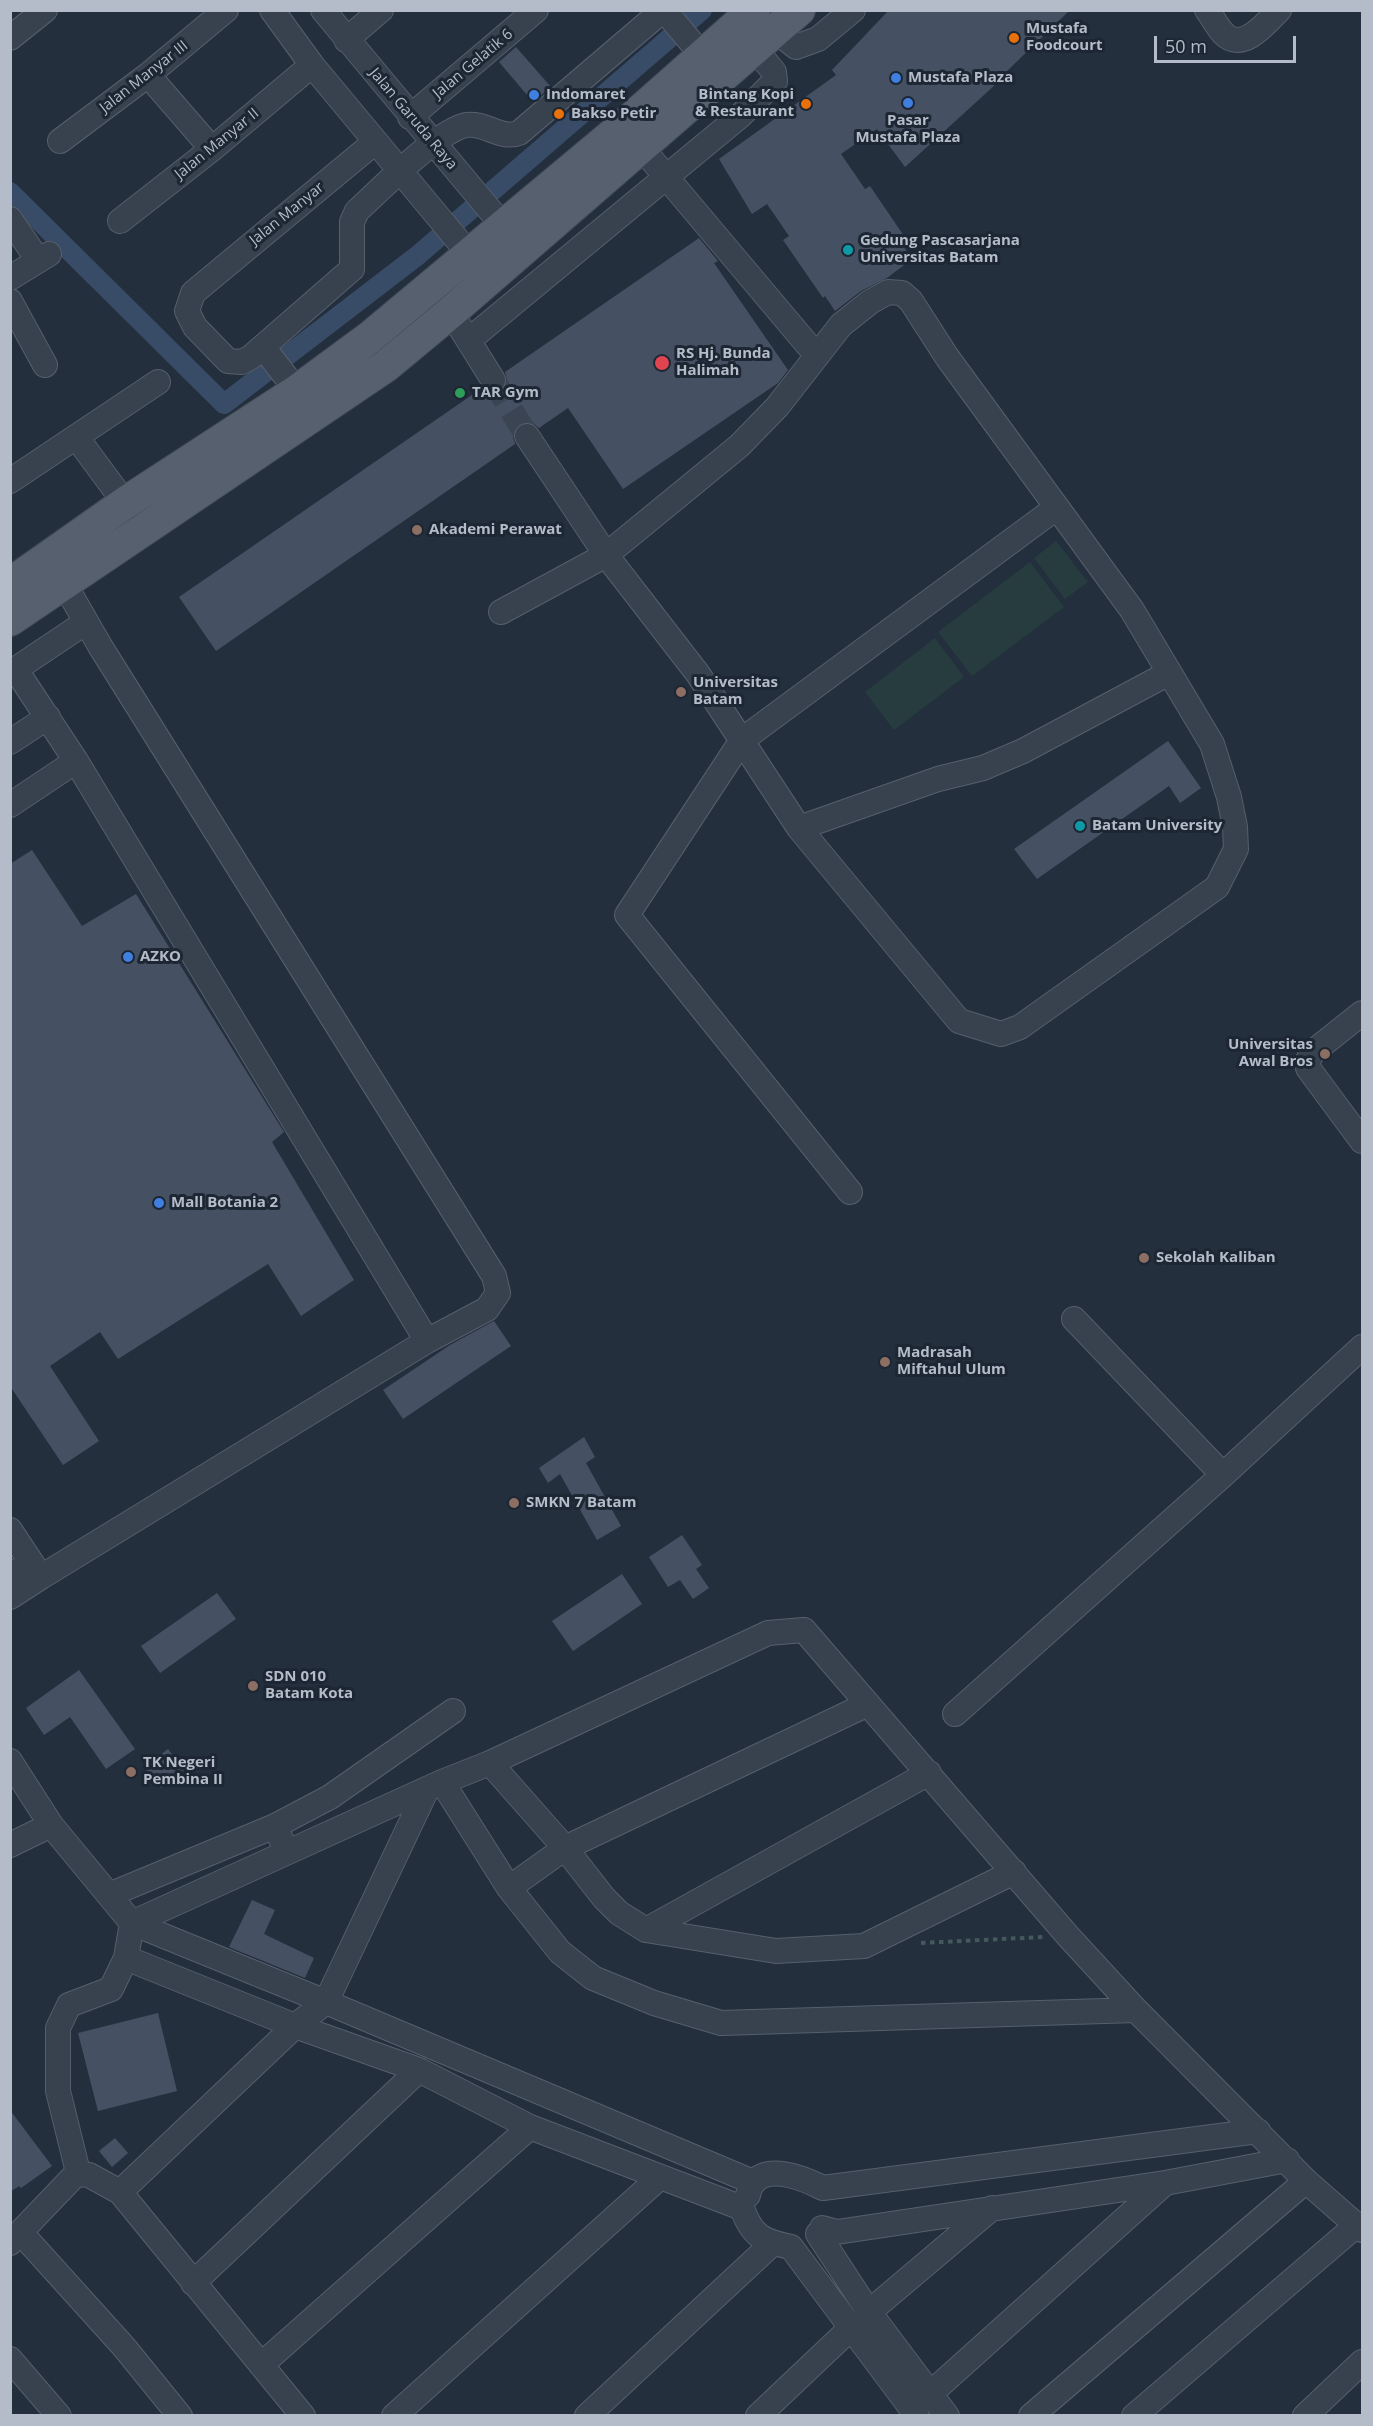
<!DOCTYPE html>
<style>
body{margin:0}
#map{position:relative;width:1373px;height:2426px;overflow:hidden;background:#242f3e;font-family:"Open Sans",sans-serif}
canvas{display:block}
.frame{position:absolute;inset:0;border:12px solid #b4bcc9;pointer-events:none}
.scale{position:absolute;left:1154px;top:36px;width:142px;height:27px;box-sizing:border-box;border:3px solid #b4bcc9;border-top:0;padding-left:8px;font-size:18px;line-height:21px;white-space:nowrap;color:#b4bcc9;-webkit-text-stroke:4px #1d2633;paint-order:stroke}
</style>
<div id="map">
<canvas width="1373" height="2426"></canvas>
<div class="frame"></div>
<div class="scale">50 m</div>
</div>
<script>
const context = document.querySelector('canvas').getContext('2d');
context.lineJoin = 'round';
function paint(path, color) {
  context.fillStyle = color;
  context.fill(path, 'evenodd');
}
function strokePath(path, color, width, dash) {
  context.strokeStyle = color;
  context.lineWidth = width;
  context.lineCap = dash ? 'butt' : 'round';
  context.setLineDash(dash || []);
  context.stroke(path);
}
function drawText(font, color, halo, rows, align = 'center') {
  context.font = font + ' "Open Sans",sans-serif';
  context.lineWidth = 6;
  context.setLineDash([]);
  context.textBaseline = 'middle';
  context.strokeStyle = halo;
  context.fillStyle = color;
  for (const [text, x, y, turn = 0] of rows) {
    context.save();
    context.translate(x, y);
    context.rotate((+turn || 0) * Math.PI / 180);
    context.textAlign = isNaN(turn) ? turn : align;
    if (halo) context.strokeText(text, 0, 0);
    context.fillText(text, 0, 0);
    context.restore();
  }
}
const green = new Path2D(`
 M1056 541 1088 582 1065 599 1034 558Z
 M1030 562 1064 607 972 676 938 632Z
 M935 638 964 677 894 730 865 692Z`);
const canal = new Path2D(`
 M10 192 224 404 417 256 702 10`);
const building = new Path2D(`
 M889 10H1070L1005 73 1007 74 905 167 877 129 841 154 865 189 870 186 904 236 899 240 912 259 887 278 861 291 835 311 825 296 823 298 783 240 789 236 767 204 752 214 719 159 836 75 832 70Z
 M516 47 551 87 533 102 499 62Z
 M699 238 718 261 714 263 788 370 778 383 623 489 568 408 539 428 533 423 520 424 514 430 513 437 515 444 216 651 179 597 482 388 493 394 501 392 507 380 505 372Z
 M1168 741 1201 788 1180 803 1169 786 1037 879 1014 849Z
 M32 850 82 926 136 894 284 1132 272 1142 354 1280 301 1316 268 1264 118 1359 100 1332 50 1366 99 1441 63 1465 10 1386V864Z
 M494 1321 511 1346 403 1419 383 1390 450 1345Z
 M584 1437 595 1457 586 1463 621 1526 597 1540 560 1474 548 1483 539 1468Z
 M682 1535 702 1565 696 1569 709 1588 693 1599 680 1580 668 1587 649 1557Z
 M622 1574 642 1604 573 1651 552 1621Z
 M217 1593 236 1619 160 1673 141 1646Z
 M79 1670 135 1749 106 1769 70 1717 44 1735 26 1708Z
 M168 1749 184 1770 161 1788 144 1767Z
 M252 1900 275 1910 264 1934 314 1958 305 1978 229 1947Z
 M158 2013 177 2091 98 2111 78 2033Z
 M10 2110 52 2166 21 2188 19 2186 10 2192Z
 M115 2138 128 2153 112 2167 99 2151Z`);
const minorTunnel = new Path2D(`
 M493 380 527 436`);
const path = new Path2D(`
 M921 1943 1043 1937`);
const minor = new Path2D(`
 M272 10 312 65 470 255
 M323 10 504 227
 M664 10 702 55
 M1207 10C1213 18 1218 28 1224 34 1243 53 1267 22 1279 10
 M776 31 796 47 818 39 853 10
 M10 38 45 10
 M346 40 381 10
 M148 75 212 149
 M410 117 536 10
 M60 141 148 75 226 10
 M375 142 193 293 187 311 195 327 228 361 242 362 251 357 352 269V222L357 211C379 191 439 130 466 125 485 122 501 140 519 133L663 10
 M641 147 817 356
 M10 219 38 260
 M120 221 212 149 312 65
 M10 278 49 254
 M10 301 45 365
 M460 327 493 380
 M469 340 740 116 775 81 774 72 755 49
 M263 347 297 391
 M77 438 125 503
 M10 481 158 382
 M65 585 100 646 494 1276 498 1293 487 1309 427 1341
 M501 612 606 555 739 446 777 407 841 325 870 302 888 292 902 293 911 301 947 357 1132 610 1212 744 1229 797 1235 827 1236 849 1217 887 1020 1027 1001 1034 959 1021 799 828 698 674 606 555 527 436
 M10 673 86 622
 M10 742 48 717
 M10 805 76 761
 M799 828 938 779 983 768 1023 751 1169 673
 M1362 1013 1313 1052 1307 1062 1308 1068 1362 1141
 M850 1192 627 915 742 740 1056 508
 M1074 1319 1223 1475
 M10 1530 41 1577 427 1341 76 761 16 670
 M10 1576 31 1562
 M10 1597 41 1577
 M955 1714 1223 1475 1362 1347
 M10 1761 51 1825 132 1923 326 2002 753 2182
 M490 1763 565 1848 604 1898 619 1913 646 1930 776 1951 864 1946 1014 1872
 M442 1782 509 1888 560 1952 593 1978 654 2003 721 2023 1136 2010
 M10 1845 51 1825
 M287 1852 275 1826 330 1797 453 1711
 M509 1888 565 1848 868 1704
 M109 1895 275 1826
 M132 1923 442 1782 490 1763 768 1633 804 1630 1068 1936 1136 2010 1306 2181 1362 2230
 M646 1930 929 1773
 M126 1958 295 2026 419 2070 530 2127 742 2208C752 2236 762 2241 791 2247L917 2416
 M78 2172 58 2091V2028L69 2005 111 1989 126 1958 132 1923
 M120 2192 295 2026 326 2002 426 1791
 M748 2195C749 2191 751 2185 754 2182 770 2164 805 2179 823 2188L1258 2131
 M822 2228 837 2232 1165 2183 1287 2160
 M21 2233 124 2347 180 2416
 M818 2234 869 2312 947 2416
 M10 2243 76 2174 89 2175 120 2192 303 2416
 M193 2283 419 2070
 M869 2312 992 2208
 M10 2359 59 2416
 M261 2365 530 2127
 M931 2393 1165 2183
 M394 2416 659 2178
 M587 2416 773 2243
 M758 2416 852 2327
 M1031 2416 1306 2181
 M1134 2416 1358 2224
 M1305 2416 1362 2362`);
const major = new Path2D(`
 M10 584 125 503 297 391 369 338 623 126 754 10
 M10 620 386 366 451 312 799 10`);
const markers = [
 [1014,38,6,"#e8710a"],
 [896,78,6,"#3f7fe0"],
 [534,95,6,"#3f7fe0"],
 [908,103,6,"#3f7fe0"],
 [806,104,6,"#e8710a"],
 [559,114,6,"#e8710a"],
 [848,250,6,"#0f9aa8"],
 [662,363,8,"#e0444e"],
 [460,393,6,"#2e9e5b"],
 [417,530,6,"#8d6e63"],
 [681,692,6,"#8d6e63"],
 [1080,826,6,"#0f9aa8"],
 [128,957,6,"#3f7fe0"],
 [1325,1054,6,"#8d6e63"],
 [159,1203,6,"#3f7fe0"],
 [1144,1258,6,"#8d6e63"],
 [885,1362,6,"#8d6e63"],
 [514,1503,6,"#8d6e63"],
 [253,1686,6,"#8d6e63"],
 [131,1772,6,"#8d6e63"]
];
const poiNames = [
 ["Mustafa",1026,29],
 ["Foodcourt",1026,46],
 ["Mustafa Plaza",908,78],
 ["Indomaret",546,95],
 ["Bintang Kopi",794,95,"right"],
 ["& Restaurant",794,112,"right"],
 ["Bakso Petir",571,114],
 ["Pasar",908,121,"center"],
 ["Mustafa Plaza",908,138,"center"],
 ["Gedung Pascasarjana",860,241],
 ["Universitas Batam",860,258],
 ["RS Hj. Bunda",676,354],
 ["Halimah",676,371],
 ["TAR Gym",472,393],
 ["Akademi Perawat",429,530],
 ["Universitas",693,683],
 ["Batam",693,700],
 ["Batam University",1092,826],
 ["AZKO",140,957],
 ["Universitas",1313,1045,"right"],
 ["Awal Bros",1313,1062,"right"],
 ["Mall Botania 2",171,1203],
 ["Sekolah Kaliban",1156,1258],
 ["Madrasah",897,1353],
 ["Miftahul Ulum",897,1370],
 ["SMKN 7 Batam",526,1503],
 ["SDN 010",265,1677],
 ["Batam Kota",265,1694],
 ["TK Negeri",143,1763],
 ["Pembina II",143,1780]
];
const streetNames = [
 ["Jalan Gelatik 6",473,64,-40],
 ["Jalan Manyar III",144,77,-38],
 ["Jalan Garuda Raya",413,119,50],
 ["Jalan Manyar II",217,144,-39],
 ["Jalan Manyar",287,214,-39]
];
paint(green, '#263c3f');
strokePath(canal, '#394c67', 20);
paint(building, '#455162');
strokePath(minorTunnel, '#3a4453', 24, [24, 12]);
strokePath(minor, '#565f6c', 26);
strokePath(major, '#414a57', 34);
strokePath(path, '#44595c', 4, [4.5, 4.5]);
strokePath(minor, '#38414e', 24);
strokePath(major, '#56606e', 32);
for (const [x, y, r, color] of markers) {
  const dot = new Path2D();
  dot.arc(x, y, r, 0, 2 * Math.PI);
  context.fillStyle = color;
  context.fill(dot);
  strokePath(dot, '#1d2633', 2);
}
drawText('bold 15px', '#b4bcc9', '#1d2633', poiNames, 'left');
drawText('15px', '#b4bcc9', '#1d2633', streetNames);
</script>
